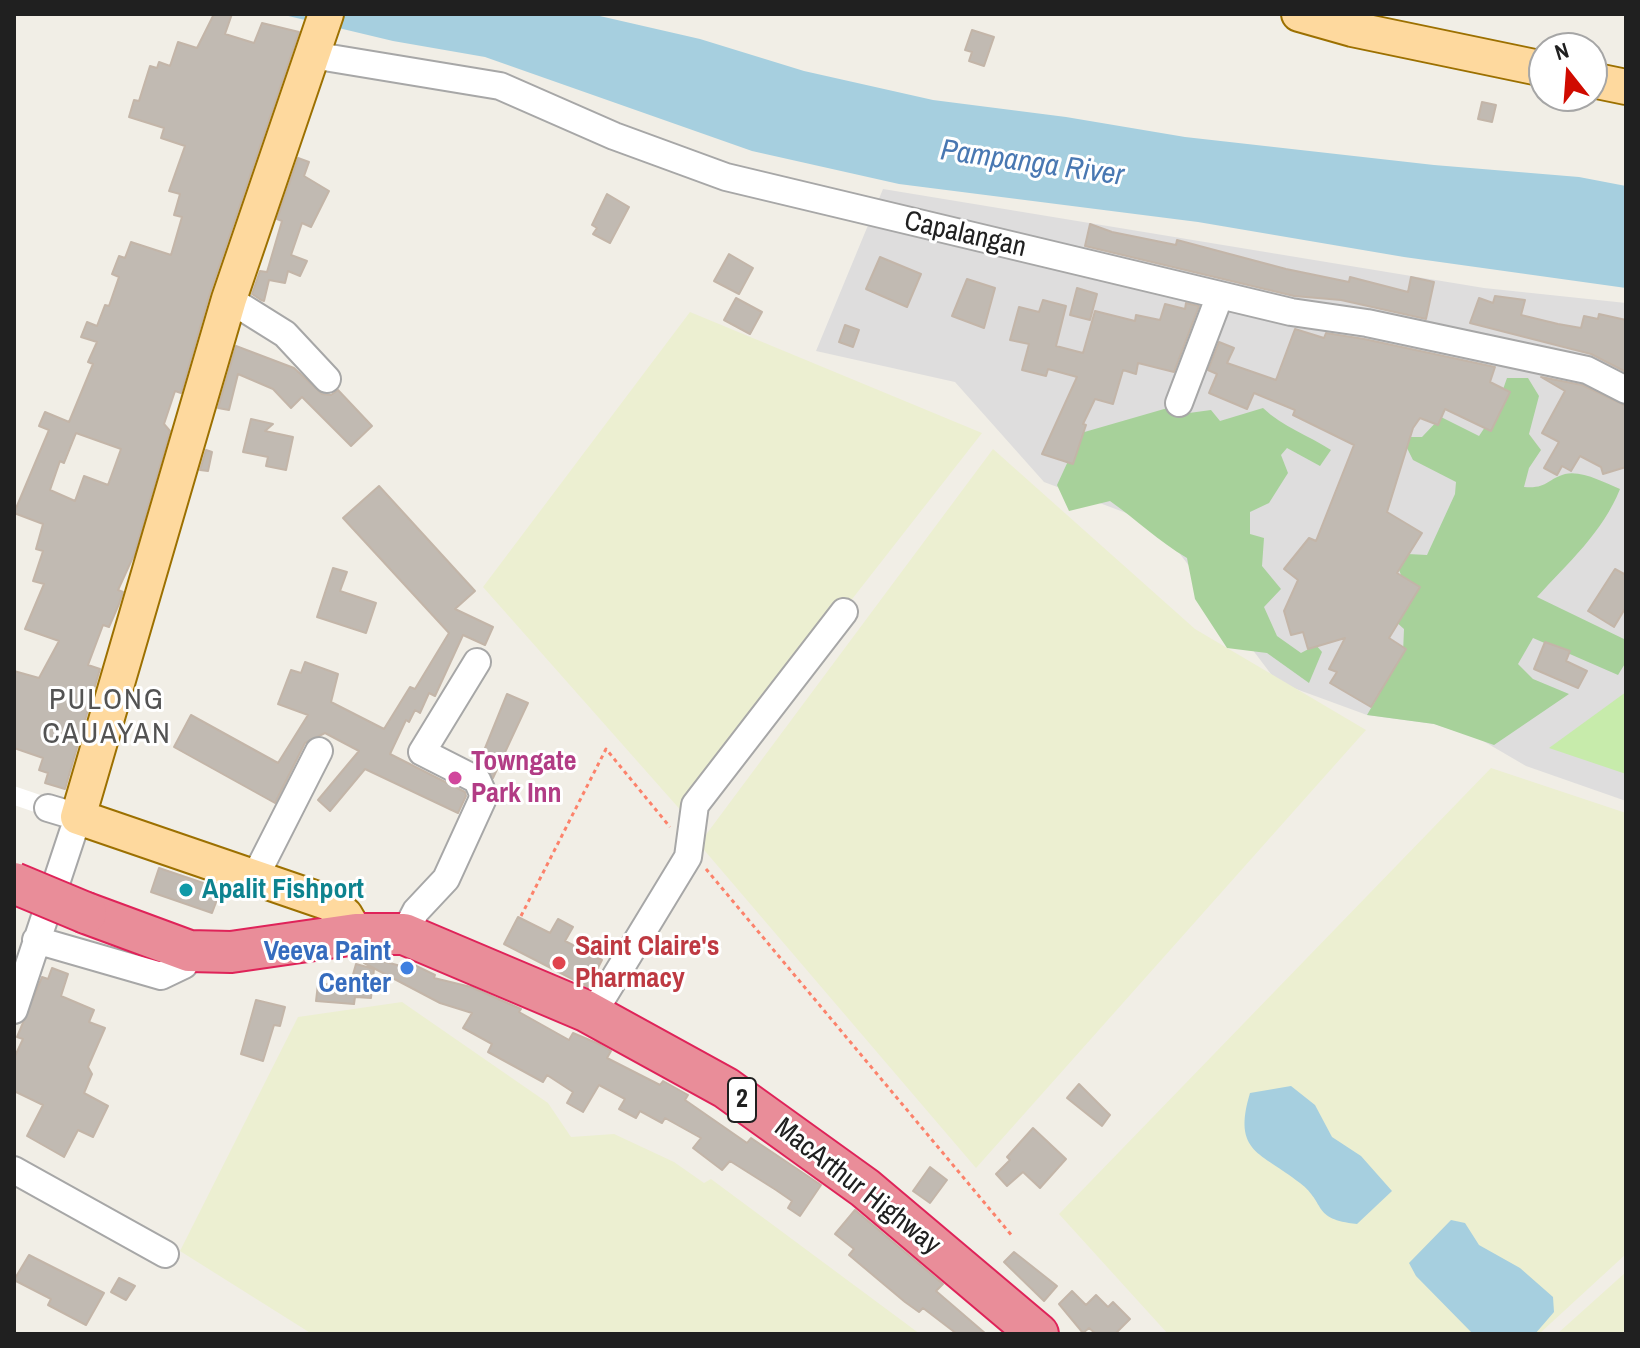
<!DOCTYPE html>
<style>
body{margin:0}
#map{position:relative;width:1640px;height:1348px;overflow:hidden;background:#f1eee6;font-family:"Archivo Narrow",sans-serif}
canvas{display:block}
.frame{position:absolute;inset:0;border:16px solid #202020;pointer-events:none}
.north{position:absolute;left:1528px;top:32px;width:80px;height:80px;box-sizing:border-box;background:#fff;border:2px solid #a6a6a6;border-radius:50%;rotate:343deg;font-size:22px;font-weight:700;line-height:32px;text-align:center;color:#202020}
.north::after{content:'';display:block;margin:auto;width:28px;height:36px;background:#d00b00;clip-path:polygon(50% 0,100% 100%,50% 72%,0 100%)}
</style>
<div id="map">
<canvas width="1640" height="1348"></canvas>
<div class="frame"></div>
<div class="north">N</div>
</div>
<script>
const context = document.querySelector('canvas').getContext('2d');
context.lineJoin = 'round';
function paint(path, color) {
  context.fillStyle = color;
  context.fill(path, 'evenodd');
}
function strokePath(path, color, width, dash) {
  context.strokeStyle = color;
  context.lineWidth = width;
  context.lineCap = dash ? 'butt' : 'round';
  context.setLineDash(dash || []);
  context.stroke(path);
}
function drawText(font, color, halo, rows, align = 'center') {
  context.font = font + ' "Archivo Narrow",sans-serif';
  context.lineWidth = 6;
  context.setLineDash([]);
  context.textBaseline = 'middle';
  context.strokeStyle = halo;
  context.fillStyle = color;
  for (const [text, x, y, turn = 0] of rows) {
    context.save();
    context.translate(x, y);
    context.rotate((+turn || 0) * Math.PI / 180);
    context.textAlign = isNaN(turn) ? turn : align;
    if (halo) context.strokeText(text, 0, 0);
    context.fillText(text, 0, 0);
    context.restore();
  }
}
const residential = new Path2D(`
 M883 189 1484 288 1626 303V801L1526 766 1478 738 1434 724 1367 715 1277 682 1158 525 1044 482 955 382 816 351Z`);
const farmland = new Path2D(`
 M690 312 982 433 684 814 483 587Z
 M993 449 1195 629 1366 730 976 1168 699 844Z
 M1491 768 1626 813V1254L1539 1334H1168L1059 1214Z
 M402 1002 548 1103 571 1137 614 1134 674 1162 704 1183 711 1179 920 1334H312L180 1251 298 1017Z
 M1626 1272V1334H1557Z`);
const grass = new Path2D(`
 M1626 692V774L1549 748Z`);
const forest = new Path2D(`
 M1507 378H1528L1539 396 1529 434 1541 450 1529 468 1524 487C1548 489 1547 479 1565 474 1582 470 1605 483 1620 489 1603 532 1568 563 1537 597L1626 640V662L1618 675 1533 638 1518 664 1533 679 1569 694 1494 745 1434 724 1367 715 1403 653 1404 629 1394 620 1404 583 1398 567 1408 554 1427 555 1455 494 1456 482 1413 460 1406 446 1411 437H1422L1441 417 1479 436 1495 412Z
 M1178 405 1189 413 1211 410 1220 421 1263 408C1283 427 1308 435 1331 450L1320 466 1287 448 1281 455 1288 473 1269 503 1250 512V534L1264 538 1262 566 1281 589 1264 607 1277 636 1301 653 1316 645 1322 652 1309 683 1267 653 1227 648 1195 599 1187 558C1158 541 1137 520 1110 501L1069 511 1057 485 1081 433Z`);
const water = new Path2D(`
 M280 14H591L700 39 804 71 933 100 1066 117 1185 137 1434 165 1579 177 1626 186V288L1404 257 1198 222 899 184 752 151 485 57 393 41Z
 M1291 1086 1315 1105 1332 1137 1361 1156 1392 1191 1357 1224C1311 1219 1327 1204 1300 1183 1261 1152 1232 1153 1250 1093Z
 M1451 1220 1465 1223 1479 1245 1520 1268 1553 1297 1554 1312 1535 1334H1473L1416 1276 1409 1263Z`);
const pier = new Path2D(`
 M14 786 52 799 46 816 14 805Z`);
const building = new Path2D(`
 M214 14H232L225 34 254 43 262 23 299 32 210 293 181 393 175 391 164 424 170 431 134 555 118 590 123 592 119 604 109 627 103 625 88 665 100 669 65 789 45 783 48 773 39 770 43 758 14 748V671L39 678 59 641 25 629 44 584 33 581 43 551 36 549 43 524 14 513 49 430 39 426 45 412 69 422 93 364 88 362 97 342 81 337 87 322 97 326 105 305 109 306 119 277 112 274 119 256 125 258 131 242 171 255 182 217 174 215 180 194 169 191 185 146 161 138 164 128 129 117 134 100 139 101 150 66 157 68 159 62 170 66 178 42 197 48ZM76 433 121 449 108 485 84 476 75 501 50 490 60 461 64 463Z
 M972 30 994 37 984 66 969 61 972 52 965 50Z
 M1482 102 1496 105 1492 122 1478 119Z
 M298 158 309 162 304 176 329 191 311 227 302 223 291 255 307 261 300 276 288 271 285 283 269 280 264 301 261 300 252 294 260 271 267 272 282 221 277 219Z
 M607 194 629 207 610 243 593 234 597 228 592 225Z
 M1090 224 1112 232 1176 245 1177 240 1286 269 1349 282 1350 277 1408 292 1411 277 1434 282 1426 319 1341 300 1294 296 1085 246Z
 M729 254 753 268 739 294 714 281Z
 M880 257 921 274 907 307 866 289Z
 M967 279 995 288 984 328 952 316Z
 M1077 288 1097 294 1090 320 1070 315Z
 M1495 296 1525 300 1521 315 1558 324 1581 328 1584 316 1598 319 1599 314 1626 320V372L1591 354 1470 323 1479 298 1493 303Z
 M736 298 762 312 750 334 724 320Z
 M1043 300 1066 306 1056 346 1083 353 1095 311 1135 321 1136 315 1160 320 1165 304 1185 309 1186 303 1199 306 1174 372 1138 363 1136 374 1123 370 1113 404 1095 399 1083 424 1086 425 1073 464 1042 454 1077 377 1048 369 1046 376 1022 370 1029 344 1010 340 1019 307 1039 312Z
 M845 325 859 330 853 347 839 342Z
 M1295 329 1324 338 1326 333 1364 339 1495 367 1490 382 1510 392 1491 431 1445 409 1438 425 1420 418 1413 428 1387 512 1422 533 1397 573 1420 587 1389 638 1406 649 1371 707 1330 683 1337 672 1329 669 1345 638 1308 649 1303 632 1291 635 1284 611 1298 580 1284 569 1309 538 1316 541 1354 445 1293 415 1295 410 1254 393 1247 409 1209 393 1217 374 1208 370 1219 342 1234 348 1227 363 1276 380Z
 M236 346 294 368 322 394 331 395 338 390 372 426 351 446 302 397 291 408 273 389 238 374 229 410 218 408Z
 M1541 377 1582 385 1626 406V467L1603 474 1601 467 1580 456 1571 471 1562 466 1557 475 1544 468 1559 442 1542 433 1565 391Z
 M251 419 273 424 265 431 293 437 286 470 266 466 268 457 243 452Z
 M206 450 212 452 208 471 200 470Z
 M379 486 475 591 455 609 493 627 485 645 463 635 435 696 429 693 420 713 415 710 409 722 406 720 390 754 465 792 466 796 458 813 365 769 330 811 318 800 359 751 325 733 305 743 275 803 174 747 191 715 278 763 308 715 278 704 291 670 301 673 305 662 338 674 331 702 384 729 410 687 415 689 449 633 343 518Z
 M333 568 347 572 340 591 376 603 366 633 317 617Z
 M1615 569 1626 575V607L1614 627 1588 611Z
 M1545 642 1570 651 1566 661 1587 671 1578 688 1534 669Z
 M507 694 528 703 493 778 479 763Z
 M159 868 221 889 212 913 151 892Z
 M518 917 550 933 558 919 573 927 565 941 602 960 588 987 504 944Z
 M366 957 401 966 404 960 435 975 434 978 471 987 521 1009 519 1012 569 1040 573 1033 599 1044 611 1051 607 1058 660 1085 663 1081 688 1095 685 1100 747 1143 751 1138 821 1185 800 1216 788 1208 792 1201 776 1190 730 1161 722 1170 693 1148 701 1138 665 1118 662 1123 640 1111 636 1118 619 1109 625 1099 599 1085 583 1112 567 1103 573 1092 547 1075 543 1082 488 1052 492 1044 463 1028 472 1013 440 1003 364 963Z
 M356 964 374 969 371 998 355 997 354 1004 316 1001 318 984 350 985Z
 M52 968 68 974 61 996 94 1010 89 1022 105 1028 88 1067 92 1074 84 1093 108 1106 93 1137 78 1130 64 1157 27 1136 43 1105 14 1091V1058L23 1039 17 1037 42 977 48 979Z
 M256 1000 285 1007 280 1026 274 1025 263 1061 241 1054Z
 M1079 1084 1110 1115 1102 1126 1067 1098Z
 M1033 1128 1066 1159 1040 1188 1023 1172 1007 1186 996 1174 1010 1160 1007 1157Z
 M930 1167 947 1180 930 1203 913 1191Z
 M855 1210 943 1284 936 1291 986 1334H957L923 1308 919 1312 905 1302 849 1255 854 1249 835 1234Z
 M1014 1252 1057 1286 1044 1301 1004 1262Z
 M29 1255 104 1293 86 1325 48 1305 51 1299 14 1280Z
 M119 1278 135 1286 126 1300 111 1292Z
 M1072 1291 1086 1305 1096 1295 1108 1307 1113 1302 1130 1319 1115 1334H1096L1089 1328 1083 1333 1059 1304Z`);
const path = new Path2D(`
 M706 869 1013 1237
 M521 916 606 749 670 827`);
const minor = new Path2D(`
 M312 55 500 86 614 136 726 177 1291 312 1367 323 1587 370 1626 390
 M229 299 285 334 327 379
 M1179 403 1220 295
 M255 877 319 751
 M404 934 416 911 446 879 484 796 477 780 422 752 477 662
 M36 940 161 976 184 965 189 951
 M14 1010 78 817 48 808
 M592 1015 688 857 695 805 844 612
 M14 1170 165 1254`);
const major = new Path2D(`
 M326 14 229 299 78 817 329 903 345 915 356 934
 M1299 14 1352 29 1544 69
 M1592 80 1626 87`);
const highway = new Path2D(`
 M86 913 189 951 231 952 356 934H404L586 1011 726 1088 865 1188 1038 1334`);
const highwayBridge = new Path2D(`
 M14 883 86 913`);
const markers = [
 [455,778,8,"#d1479c"],
 [186,890,8,"#0f9aa8"],
 [559,963,8,"#e0444e"],
 [407,968,8,"#3f7fe0"]
];
const shields = [
 [742,1100,28]
];
const shieldNames = [
 ["2",742,1100]
];
const streetNames = [
 ["Capalangan",965,235,13],
 ["MacArthur Highway",857,1187,38]
];
const hotelNames = [
 ["Towngate",471,762],
 ["Park Inn",471,794]
];
const cultureNames = [
 ["Apalit Fishport",202,890]
];
const healthNames = [
 ["Saint Claire's",575,947],
 ["Pharmacy",575,979]
];
const shopNames = [
 ["Veeva Paint",391,952],
 ["Center",391,984]
];
const waterNames = [
 ["Pampanga River",1032,164,8]
];
const neighbourhoodNames = [
 ["PULONG",107,701],
 ["CAUAYAN",107,735]
];
paint(residential, '#dedddd');
paint(farmland, '#ecefd1');
paint(grass, '#c7ebab');
paint(forest, '#a7d19a');
paint(water, '#a6cfdf');
paint(pier, '#fff');
paint(building, '#c1bab2');
strokePath(building, '#c3b5a8', 2);
strokePath(minor, '#a7a7a7', 30);
strokePath(major, '#9c7000', 38);
strokePath(highway, '#df2359', 44);
strokePath(path, '#fc826b', 3, [4, 4]);
strokePath(minor, '#fff', 26);
strokePath(major, '#fed99e', 34);
strokePath(highway, '#e98d99', 40);
strokePath(highwayBridge, '#df2359', 44, []);
strokePath(highwayBridge, '#e98d99', 40);
for (const [x, y, r, color] of markers) {
  const dot = new Path2D();
  dot.arc(x, y, r, 0, 2 * Math.PI);
  context.fillStyle = color;
  context.fill(dot);
  strokePath(dot, '#fff', 3);
}
for (const [x, y, w] of shields) {
  const box = new Path2D();
  box.roundRect(x - w / 2, y - 22, w, 44, 6);
  context.fillStyle = '#fff';
  context.fill(box);
  strokePath(box, '#202020', 2);
}
drawText('bold 26px', '#202020', null, shieldNames);
drawText('28px', '#202020', '#fff', streetNames);
drawText('bold 28px', '#b23c85', '#fff', hotelNames, 'left');
drawText('bold 28px', '#0d838f', '#fff', cultureNames, 'left');
drawText('bold 28px', '#be3a42', '#fff', healthNames, 'left');
drawText('bold 28px', '#366cbe', '#fff', shopNames, 'right');
drawText('italic 30px', '#4978b2', '#fff', waterNames);
context.letterSpacing = '2px';
drawText('30px', '#535353', '#fff', neighbourhoodNames);
context.letterSpacing = '0px';
</script>
